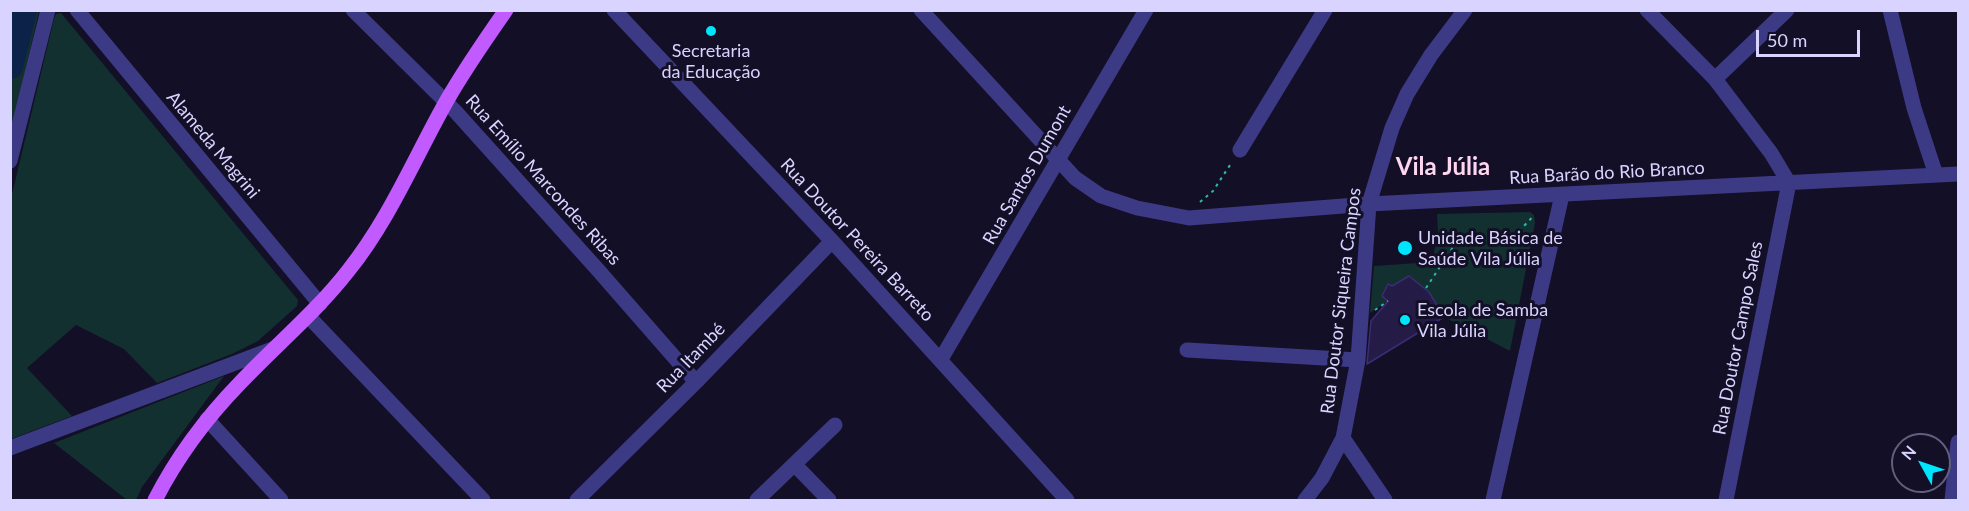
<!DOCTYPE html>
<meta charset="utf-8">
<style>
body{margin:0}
#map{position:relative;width:1969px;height:511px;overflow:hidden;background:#130f26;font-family:Lato,sans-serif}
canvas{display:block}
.frame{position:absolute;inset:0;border:12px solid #d9d4ff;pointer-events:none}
.north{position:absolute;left:1891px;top:433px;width:60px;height:60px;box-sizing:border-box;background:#130f26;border:2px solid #625e7d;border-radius:50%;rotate:310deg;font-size:16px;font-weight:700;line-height:24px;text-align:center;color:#d9d4ff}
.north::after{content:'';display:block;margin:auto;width:21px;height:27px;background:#00e5ff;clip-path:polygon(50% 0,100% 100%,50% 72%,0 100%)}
.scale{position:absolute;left:1756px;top:30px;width:104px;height:27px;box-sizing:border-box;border:3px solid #d9d4ff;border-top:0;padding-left:8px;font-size:18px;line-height:21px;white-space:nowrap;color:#d9d4ff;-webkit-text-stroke:4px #130f26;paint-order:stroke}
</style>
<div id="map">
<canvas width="1969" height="511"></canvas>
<div class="frame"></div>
<div class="north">N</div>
<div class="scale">50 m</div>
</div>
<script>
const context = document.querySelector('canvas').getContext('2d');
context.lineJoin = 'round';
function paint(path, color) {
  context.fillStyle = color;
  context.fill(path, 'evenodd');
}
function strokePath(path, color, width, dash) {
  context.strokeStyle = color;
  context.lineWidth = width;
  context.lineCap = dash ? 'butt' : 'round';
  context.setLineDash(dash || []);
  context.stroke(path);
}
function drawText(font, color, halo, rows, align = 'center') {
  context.font = font + ' Lato,sans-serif';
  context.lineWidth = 6;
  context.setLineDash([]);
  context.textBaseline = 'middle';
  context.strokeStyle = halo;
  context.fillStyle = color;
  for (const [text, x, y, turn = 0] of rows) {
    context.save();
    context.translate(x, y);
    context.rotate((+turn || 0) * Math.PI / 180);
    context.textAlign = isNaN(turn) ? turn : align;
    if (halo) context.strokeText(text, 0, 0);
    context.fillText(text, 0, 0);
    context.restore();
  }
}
const green = new Path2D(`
 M11 11H39L11 133Z
 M61 13 298 300 297 306 258 341 232 354 157 383 124 349 76 325 27 368 72 416 11 439V198L54 19 56 14Z
 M1530 212 1534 215 1535 223 1510 351 1444 317 1429 292 1409 276 1397 283 1394 288 1388 284 1382 296 1388 301 1370 313 1374 266 1432 262 1438 233 1437 214Z
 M224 376 142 487 136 500H127L54 443Z`);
const river = new Path2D(`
 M10 66 24 10`);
const building = new Path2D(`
 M1409 276 1429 292 1444 317 1367 364 1371 321 1388 301 1382 296 1388 284 1392 286Z`);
const path = new Path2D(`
 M10 14 11 10
 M1200 202 1213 191 1232 162
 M1426 288 1457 241 1464 239C1499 239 1510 244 1534 215
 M1375 310 1388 301`);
const minor = new Path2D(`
 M77 10 320 304
 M353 10 455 111 598 270 696 382
 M614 10 832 241 1067 500
 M921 10 1075 178 1101 196 1137 208 1189 218 1369 204 1958 174
 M1647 10 1715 79 1771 153 1789 183 1726 500
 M1890 10 1914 108 1936 175
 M1715 79 1787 10
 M1240 150 1325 10
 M10 161 48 10
 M309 317 483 500
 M1187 350 1358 360
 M941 359 1146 10
 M207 419 281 500
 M1343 438 1385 500
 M10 448 275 348
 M795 465 829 500
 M577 500 696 382 832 241
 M757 500 835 425
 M1305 500 1322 478 1343 438 1358 360 1369 204 1392 128 1407 94 1431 55 1465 10
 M1493 500 1562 195
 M1952 500 1958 442`);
const major = new Path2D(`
 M155 500C177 457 206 418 240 383 276 345 316 312 348 271 389 220 414 159 446 102 464 70 485 40 506 10`);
const markers = [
 [711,31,6,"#00e5ff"],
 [1405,248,8,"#00e5ff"],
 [1405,320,6,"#00e5ff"]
];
const poiNames = [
 ["Secretaria",711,51,"center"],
 ["da Educação",711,72,"center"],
 ["Unidade Básica de",1418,238],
 ["Saúde Vila Júlia",1418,259],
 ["Escola de Samba",1417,310],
 ["Vila Júlia",1417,331]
];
const streetNames = [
 ["Alameda Magrini",213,145,50],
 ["Rua Barão do Rio Branco",1607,173,-3],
 ["Rua Santos Dumont",1027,175,-60],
 ["Rua Emílio Marcondes Ribas",543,180,48],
 ["Rua Doutor Pereira Barreto",857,240,47],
 ["Rua Doutor Siqueira Campos",1341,301,-83],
 ["Rua Doutor Campo Sales",1738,338,-79],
 ["Rua Itambé",691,358,-46]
];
const districtNames = [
 ["Vila Júlia",1443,167]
];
paint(green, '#12302f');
strokePath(river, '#0c2248', 26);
paint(building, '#241b47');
strokePath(building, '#3b2d73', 1.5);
strokePath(path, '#2fb8b0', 2, [3, 4.5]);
strokePath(minor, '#3d3a85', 15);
strokePath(major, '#c25bff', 15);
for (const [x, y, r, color] of markers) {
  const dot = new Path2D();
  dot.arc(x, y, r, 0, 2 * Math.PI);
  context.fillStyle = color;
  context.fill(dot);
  strokePath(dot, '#130f26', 2);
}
drawText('18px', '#d9d4ff', '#130f26', poiNames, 'left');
drawText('18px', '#d9d4ff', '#130f26', streetNames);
drawText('bold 24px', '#ffd6f0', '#130f26', districtNames);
</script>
